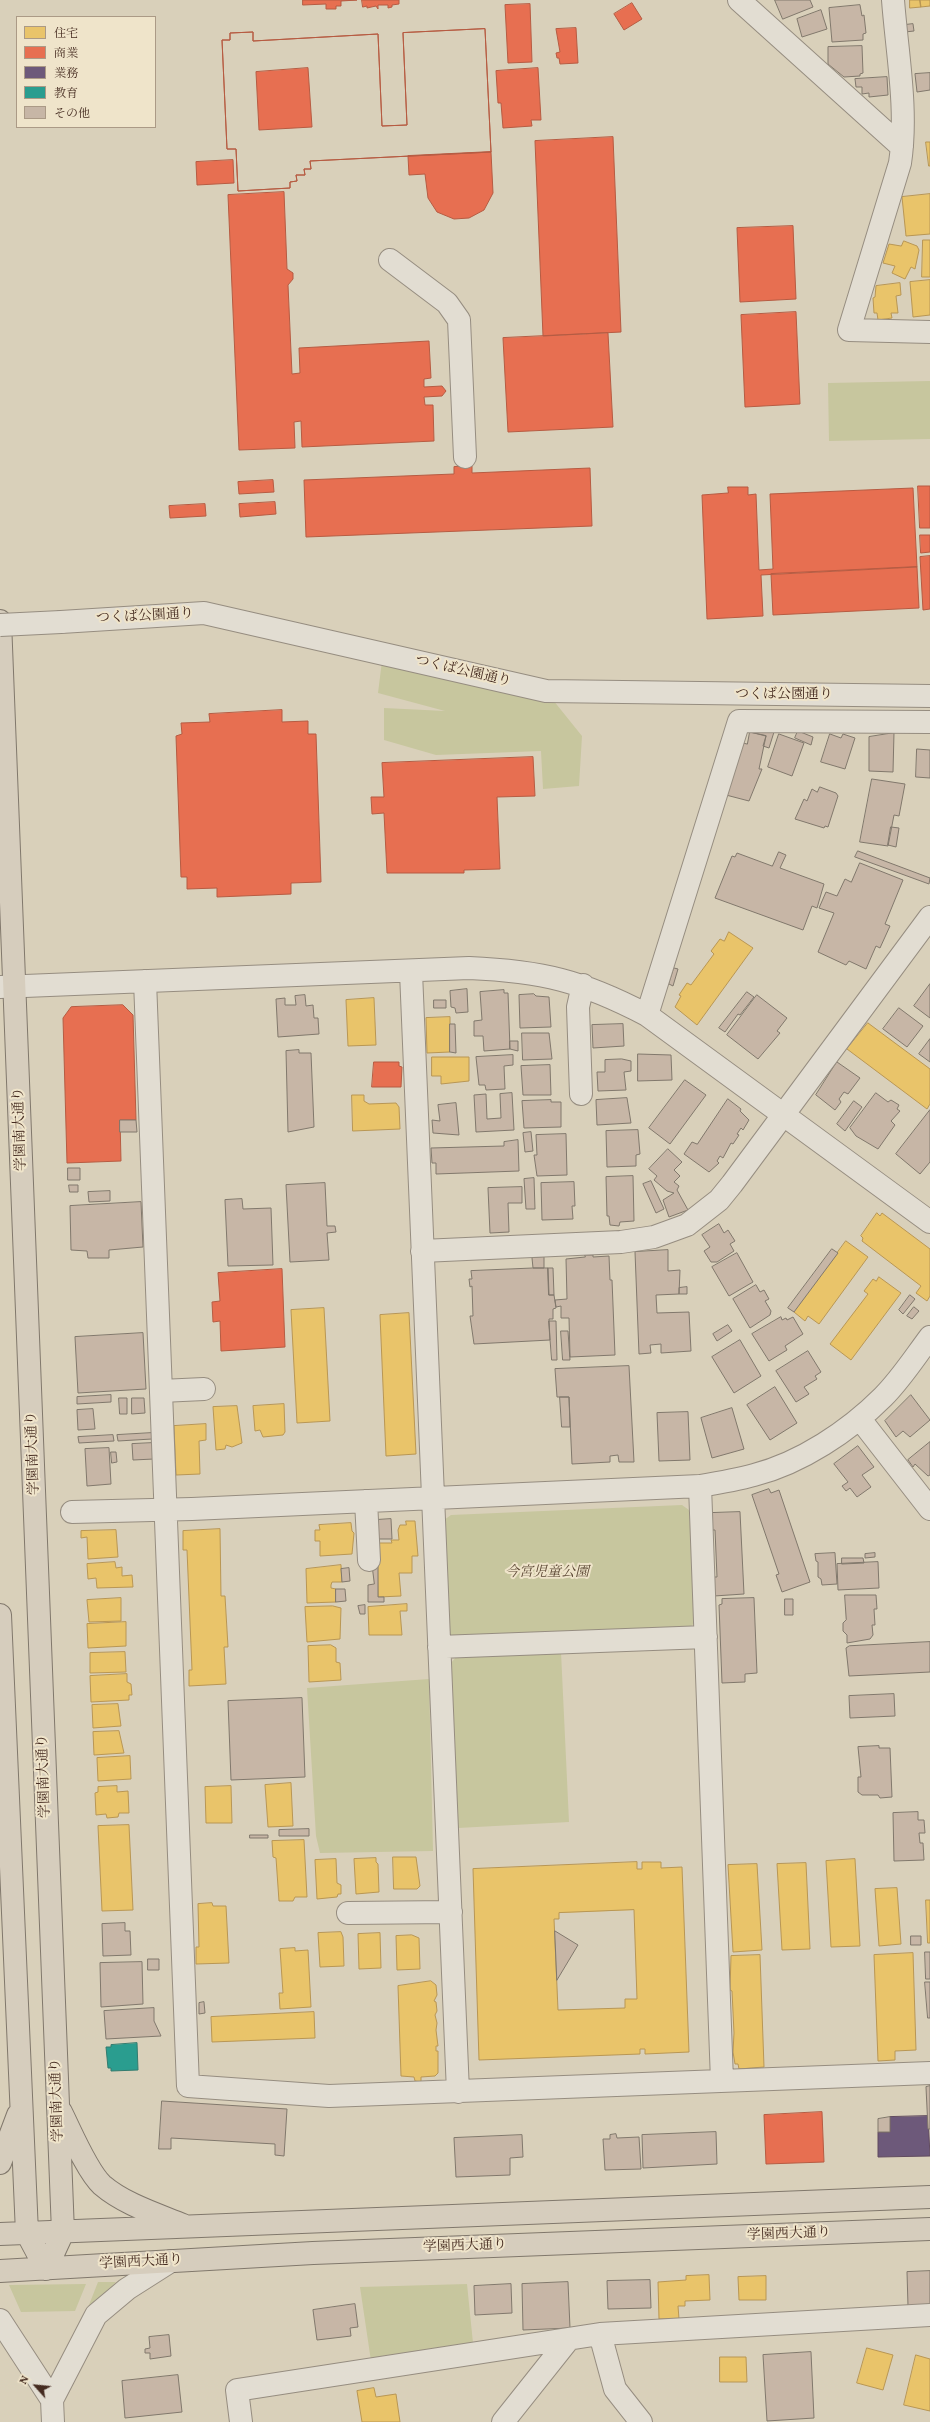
<!DOCTYPE html>
<meta charset="utf-8">
<style>
body{margin:0}
#map{position:relative;width:930px;height:2422px;overflow:hidden;background:#d9d0ba;font-family:Vollkorn,"Noto Serif JP",serif}
canvas{display:block}
.legend{position:absolute;left:16px;top:16px;width:140px;height:112px;box-sizing:border-box;background:#efe4ca;border:1px solid #ab9a86;margin:0;padding:5px 7px;list-style:none;font-size:12px;color:#452b20}
.legend li{display:flex;align-items:center;gap:8px;height:20px}
.legend b{width:20px;border:1px solid #ab9a86}
.north{position:absolute;left:16px;top:2366px;width:40px;height:40px;-webkit-text-stroke:3px #efe4ca;paint-order:stroke;rotate:297deg;font-size:11px;font-weight:700;line-height:16px;text-align:center;color:#452b20}
.north::after{content:'';display:block;margin:auto;width:14px;height:18px;background:#452b20;clip-path:polygon(50% 0,100% 100%,50% 72%,0 100%)}
</style>
<div id="map">
<canvas width="930" height="2422"></canvas>
<ul class="legend">
<li><b style="height:11px;background:#e9c46a"></b>住宅</li>
<li><b style="height:11px;background:#e76f51"></b>商業</li>
<li><b style="height:11px;background:#6d597a"></b>業務</li>
<li><b style="height:11px;background:#2a9d8f"></b>教育</li>
<li><b style="height:11px;background:#c7b6a6"></b>その他</li>
</ul>
<div class="north">N</div>
</div>
<script>
const context = document.querySelector('canvas').getContext('2d');
context.lineJoin = 'round';
function paint(path, color) {
  context.fillStyle = color;
  context.fill(path, 'evenodd');
}
function strokePath(path, color, width, dash) {
  context.strokeStyle = color;
  context.lineWidth = width;
  context.lineCap = dash ? 'butt' : 'round';
  context.setLineDash(dash || []);
  context.stroke(path);
}
function drawText(font, color, halo, rows, align = 'center') {
  context.font = font + ' Vollkorn,"Noto Serif JP",serif';
  context.lineWidth = 4;
  context.setLineDash([]);
  context.textBaseline = 'middle';
  context.strokeStyle = halo;
  context.fillStyle = color;
  for (const [text, x, y, turn = 0] of rows) {
    context.save();
    context.translate(x, y);
    context.rotate((+turn || 0) * Math.PI / 180);
    context.textAlign = isNaN(turn) ? turn : align;
    if (halo) context.strokeText(text, 0, 0);
    context.fillText(text, 0, 0);
    context.restore();
  }
}
const green = new Path2D(`
 M930 381V439L829 441 828 383Z
 M382 661 553 700 582 736 579 786 543 789 541 751 436 755 384 740V708L445 711 378 693Z
 M682 1505 689 1510 696 1622 686 1630 456 1640 449 1633 444 1520 451 1515Z
 M561 1652 569 1822 458 1828 451 1663 457 1656Z
 M429 1679 433 1851 320 1853 316 1836 307 1688Z
 M98 2282H116L94 2306 89 2305Z
 M86 2284 75 2311 21 2312 9 2285Z
 M467 2284 473 2343 371 2361 360 2287Z`);
const homes = new Path2D(`
 M910 0H920L921 7 910 8Z
 M920 0H930V6L921 7Z
 M926 142H930V166H929Z
 M930 194V234L906 236 902 197Z
 M923 240H930V277H922Z
 M904 241 917 246 919 250 915 269 911 267 905 279 892 273 895 266 883 263 889 244 901 246Z
 M930 280V315L913 317 910 282Z
 M900 283 901 295 896 296 898 313H891L892 318 878 320 877 313H874L873 298 875 297 876 286Z
 M729 932 753 948 697 1025 675 1007 681 996 679 995 687 983 691 985 714 954 711 951 720 939 724 941Z
 M374 998 376 1045 348 1046 346 1000Z
 M450 1017V1052L427 1053 426 1018Z
 M868 1023 930 1069V1104L927 1109 847 1049Z
 M432 1057H469V1081L441 1084V1076H432Z
 M352 1095H364V1101L369 1104 396 1103 399 1107 400 1129 353 1131Z
 M877 1213 880 1216 882 1213 930 1249V1296L927 1301 916 1293 921 1286 862 1241 863 1238 861 1236Z
 M846 1241 868 1257 819 1324 808 1316 805 1321 794 1312Z
 M879 1277 901 1293 851 1360 830 1344 868 1294 864 1291 873 1279 876 1281Z
 M324 1308 330 1421 297 1423 291 1310Z
 M409 1313 416 1454 386 1456 380 1315Z
 M284 1404 285 1432 283 1435 263 1437 260 1430 255 1431 253 1406Z
 M237 1406 242 1443 232 1447 226 1445 225 1449 216 1450 213 1407Z
 M206 1424V1440L199 1441 200 1474 176 1475 174 1426Z
 M406 1521H415L418 1556H412V1573H399L401 1596 378 1597 377 1543H392L391 1540H399L398 1530 400 1525H406Z
 M351 1523 352 1531 354 1533 352 1554 320 1556V1541H315V1530H320L319 1525Z
 M220 1529 221 1596H225L228 1647H224L226 1684 189 1686V1670H192L187 1550H183V1531Z
 M116 1530 118 1557 88 1559 87 1537 81 1538V1531Z
 M115 1562 116 1568 122 1567V1576L132 1575 133 1587 97 1588 96 1578 88 1579 87 1564Z
 M341 1565 342 1582H332L331 1585V1588L336 1589V1602L307 1603 306 1569Z
 M121 1598V1621L89 1622 87 1600Z
 M407 1604V1611H400L402 1635H369L368 1607Z
 M333 1606 341 1608 340 1639 307 1642 305 1607Z
 M126 1622V1646L88 1648 87 1624Z
 M331 1645 336 1648V1662L340 1663 341 1680 309 1682 308 1646Z
 M125 1652 126 1672 90 1673V1653Z
 M127 1674V1682L131 1684 132 1695H129V1700L91 1702 90 1676Z
 M118 1704 121 1726 93 1728 92 1705Z
 M119 1731 124 1753 94 1755 93 1732Z
 M130 1756 131 1779 98 1781 97 1758Z
 M291 1783 293 1826 268 1827 265 1785Z
 M117 1786V1792L128 1791 129 1813H119L118 1817 107 1818 106 1814 96 1815 95 1793 98 1792V1787Z
 M231 1786 232 1823H206L205 1787Z
 M129 1825 133 1910 102 1911 98 1826Z
 M304 1840 307 1897H295L293 1901H279L276 1858 273 1857 272 1841Z
 M393 1857H416L420 1886 417 1889H394Z
 M376 1858V1862L378 1864 379 1892 356 1894 354 1859Z
 M336 1859 337 1883 341 1885V1894H338L337 1897 317 1899 315 1860Z
 M855 1859 860 1946 831 1947 826 1861Z
 M637 1862V1869H642V1862H661V1868L682 1867 689 2052 645 2054V2049H640V2054L479 2060 473 1869ZM634 1910 637 1999H625V2008L558 2010 554 1919H559V1913Z
 M806 1863 810 1949 782 1950 777 1864Z
 M757 1864 762 1950 733 1952 728 1865Z
 M897 1888 901 1944 879 1946 875 1889Z
 M926 1900H930V1943H928Z
 M212 1903 213 1906H226L229 1963 196 1964V1947H199L198 1904Z
 M341 1932 343 1937 344 1966 320 1967 318 1933Z
 M380 1933 381 1968 359 1969 358 1934Z
 M412 1935 419 1938 420 1969 397 1970 396 1936Z
 M295 1948V1951L308 1950 311 2007 280 2009 279 1993H283L280 1949Z
 M913 1953 916 2050 895 2051V2060L878 2061 874 1955Z
 M760 1955 764 2067 739 2069 738 2064H735L733 2052 734 2033 732 1991 730 1990 731 1956Z
 M431 1981 436 1985 437 1995 434 2001 436 2002 437 2011 435 2015 437 2023 436 2030 438 2046H436V2051H438V2073L435 2076 421 2077V2082L415 2081 414 2077 401 2076 398 1986Z
 M314 2012 315 2038 212 2042 211 2017Z
 M709 2275 710 2300 685 2301V2306H678L679 2319H659L658 2282 686 2280V2276Z
 M766 2276V2300H739L738 2277Z
 M867 2348 893 2355 883 2390 857 2383Z
 M916 2355 930 2359V2411L904 2405Z
 M720 2357H746L747 2382H720Z
 M374 2388 376 2397 396 2394 400 2422H362L357 2391Z`);
const shops = new Path2D(`
 M303 0H357L341 1V6H336V9H326V4L303 5Z
 M362 0H399V4L392 5V7L388 8V5H378V9L376 6 367 8V6L363 7Z
 M632 3 642 19 624 30 614 14Z
 M530 4 532 62 508 63 505 5Z
 M576 28 578 63 560 64 559 58H557L556 53 560 52 556 29Z
 M485 29 491 152 310 161 311 169H304L305 175H296L297 181 290 182V188L238 191 236 149H227L222 40H230V33L253 32V41L378 34 382 126 407 125 403 33ZM308 68 312 127 259 130 256 72Z
 M485 29 491 152 310 161 311 169H304L305 175H296L297 181 290 182V188L238 191 236 149H227L222 40H230V33L253 32V41L378 34 382 126 407 125 403 33Z
 M538 68 541 120H531L532 126 503 128 501 103H498L496 71Z
 M613 137 621 332 543 336 535 141Z
 M491 152 493 193 484 210 469 218 454 219 437 212 428 198 425 174 409 175 408 156Z
 M233 160 234 183 197 185 196 162Z
 M284 192 287 269 293 273V279L288 285 292 374 300 373 299 348 429 341 431 378 424 379V387L442 386 446 391 442 396 424 397 425 405H433L434 441 302 447 301 421 294 422 295 448 239 450 228 195Z
 M793 226 796 299 740 302 737 228Z
 M796 312 800 404 745 407 741 315Z
 M608 333 613 427 508 432 503 338Z
 M472 466V473L590 468 592 526 306 537 304 480 454 474V467Z
 M273 480 274 492 239 494 238 482Z
 M918 486H930V528H920Z
 M728 487H748V495L756 494 759 570 773 569 770 494 913 488 917 567 761 575 763 616 707 619 702 495 728 493Z
 M275 502 276 514 240 517 239 504Z
 M205 504 206 516 170 518 169 506Z
 M920 535H930V552L921 553Z
 M930 556V609L923 610 920 557Z
 M917 567 919 608 773 615 771 574Z
 M282 710V722L308 721V734H316L321 882 291 883V894L217 897V888L187 889V877H181L176 736 182 734 181 723 210 722 209 714Z
 M533 757 535 796 497 797 500 869 464 870V873H387L384 813 372 814 371 797H384L382 763Z
 M123 1005 133 1015 136 1120H120L121 1161 67 1163 63 1018 71 1007Z
 M374 1062H399V1066L402 1067 401 1087H372Z
 M282 1269 285 1347 221 1351 220 1321 213 1322 212 1302 220 1301 218 1273Z
 M822 2112 824 2162 766 2164 764 2115Z`);
const offices = new Path2D(`
 M928 2116 930 2156 878 2157V2132H890V2117Z`);
const schools = new Path2D(`
 M137 2043 138 2070 111 2071V2068H108L106 2047H111V2045Z`);
const building = new Path2D(`
 M775 0H810L813 7 783 19Z
 M860 5 862 16 864 15 866 33 863 34V40L832 42 829 8Z
 M821 10 827 29 802 37 797 19Z
 M913 24 914 31 905 32V25Z
 M862 46 863 73 860 74V76L844 77 828 64V47Z
 M930 73V90L917 92 915 74Z
 M887 77 888 95 869 97V93L862 94V87H856L855 79Z
 M798 731 813 737 811 745 795 738Z
 M750 732 766 736 759 769H762L749 801 726 795 743 743 747 744Z
 M750 732H774L769 748 763 746 766 736Z
 M894 733 893 772 869 771V737Z
 M779 734 804 743 792 776 768 767Z
 M830 734 841 738 843 734 855 738 845 769 821 762Z
 M917 749 930 750V778L916 777Z
 M872 779 905 784 899 816 894 815 888 846 860 842Z
 M820 787 836 793 838 796 828 827 825 826 824 828 795 819 804 799 807 801 812 789 817 792Z
 M891 827 899 828 896 847 888 845Z
 M858 851 930 878 929 884 855 857Z
 M779 852 786 855 780 868 824 884 817 908 812 906 803 930 715 898 732 856 735 857 737 853 772 866Z
 M860 863 903 880 885 924 890 926 880 948 876 946 866 969 849 961 846 965 818 952 834 913 819 908 826 892 837 896 845 879 851 882Z
 M674 968 678 969 673 986 669 984Z
 M930 984V1018L914 1006Z
 M467 989 468 1012 456 1013 455 1008 451 1007 450 991Z
 M504 990V993H508L510 1049 484 1051 483 1036H474V1021L482 1020 480 992Z
 M747 992 754 997 740 1015 738 1014 725 1032 719 1028Z
 M534 994 536 996 549 997 551 1027 520 1028 519 995Z
 M305 995 306 1006 313 1005 314 1018H318L319 1034 278 1037 276 999 285 998V1005H296L295 996Z
 M757 995 787 1018 777 1031 780 1033 758 1059 727 1035Z
 M434 1000H446V1008H434Z
 M899 1008 923 1026 907 1047 883 1029Z
 M450 1024H455L456 1053 450 1052Z
 M623 1024 624 1046 593 1048 592 1025Z
 M522 1033H549L552 1059 523 1060Z
 M930 1039V1062L919 1054Z
 M510 1041H518V1051L510 1049Z
 M299 1050V1053H311L314 1127 288 1132 286 1051Z
 M638 1054 671 1055 672 1080 638 1081Z
 M513 1055V1065L504 1066 505 1089 486 1090 485 1085H479L476 1057Z
 M622 1059 631 1061V1071L624 1072 626 1090 598 1091 597 1072H605V1060Z
 M837 1062 860 1078 848 1094 844 1092 839 1099 841 1102 835 1110 816 1095Z
 M550 1065 551 1095H523L521 1066Z
 M685 1080 706 1095 670 1144 649 1128Z
 M512 1093 514 1130 476 1132 474 1095 486 1094 487 1119 501 1118 500 1094Z
 M876 1093 888 1102 891 1100 899 1105 897 1109 900 1111 891 1121 895 1125 878 1149 856 1136 850 1128Z
 M627 1098 631 1123 597 1125 596 1100Z
 M728 1099 741 1109 740 1111 749 1120 743 1130 741 1128 737 1134 739 1135 733 1144 731 1143 723 1158 720 1156 717 1161 719 1163 709 1172 684 1154 692 1142 697 1144Z
 M551 1100V1102H561V1127L524 1128 522 1101Z
 M854 1101 862 1107 845 1131 837 1124Z
 M456 1103 459 1135 433 1133 432 1120 440 1121 438 1105Z
 M930 1110V1162L920 1174 896 1154Z
 M120 1120H136L137 1132H120Z
 M638 1130 640 1154 636 1155V1166L607 1167 606 1131Z
 M531 1132 533 1151 525 1152 523 1133Z
 M566 1134 567 1175 537 1176 534 1155H537L536 1135Z
 M518 1140 519 1171 436 1174V1163H432L431 1148 504 1146V1142Z
 M668 1149 682 1162 674 1170 680 1176 674 1182 679 1186 677 1190 688 1210 669 1217 663 1200 674 1193 667 1191 654 1180 657 1176 649 1169Z
 M68 1168H80V1180H68Z
 M633 1176 634 1221 620 1222 619 1226 610 1225 609 1216H607L606 1177Z
 M534 1178 535 1209H526L524 1179Z
 M651 1181 664 1209 656 1213 643 1184Z
 M574 1182 575 1206H572L573 1219 542 1220 541 1183Z
 M325 1183 327 1226H335L336 1232 327 1233 329 1260 290 1262 286 1185Z
 M69 1185H78V1192H70Z
 M522 1187V1203H508L509 1232 490 1233 488 1188Z
 M110 1191V1201L89 1202 88 1192Z
 M242 1199 243 1209 271 1208 273 1265 228 1266 225 1200Z
 M141 1202 143 1247 109 1250V1258H88L87 1251 71 1250 70 1206Z
 M719 1224 724 1233 728 1230 735 1241 730 1244 734 1251 717 1262H711L704 1251 710 1247 702 1235Z
 M832 1249 838 1253 794 1312 788 1308Z
 M668 1250V1271L680 1270 679 1294 656 1295 657 1313 689 1312 691 1351 661 1353V1344L650 1345 651 1353 639 1354 635 1252Z
 M737 1253 753 1282 729 1296 712 1267Z
 M585 1255H593V1257L609 1256 610 1280H612L615 1355 570 1357 569 1318H561V1306L556 1307 555 1300 567 1299 566 1259 585 1257Z
 M544 1257V1268H533L532 1258Z
 M533 1268H548L549 1295H554L556 1308 553 1309V1319H549L550 1340 474 1344 470 1316H473L472 1286 470 1287 469 1279H472L471 1271Z
 M548 1268H553L554 1295H549Z
 M756 1285 760 1292 764 1290 769 1299 765 1301 771 1311 770 1315 750 1328 733 1299Z
 M687 1287V1294H679V1288Z
 M910 1295 915 1299 903 1314 899 1310Z
 M914 1307 919 1311 912 1319 907 1316Z
 M781 1317 782 1320 786 1318 787 1320 793 1317 803 1334 785 1346 787 1350 769 1361 752 1334Z
 M549 1321H556L557 1360H552Z
 M728 1325 732 1331 717 1341 713 1334Z
 M561 1331H568L570 1360H563Z
 M143 1333 146 1389 78 1393 75 1337Z
 M740 1340 761 1376 734 1393 712 1357Z
 M808 1351 821 1372 815 1376 817 1379 804 1387 809 1394 796 1402 776 1371Z
 M629 1366 634 1462H619L618 1455 610 1456V1462L572 1464 569 1397H557L555 1369Z
 M775 1387 797 1423 770 1440 747 1405Z
 M111 1395V1402L77 1404V1397Z
 M911 1395 930 1420 910 1437 903 1431 896 1437 885 1421Z
 M560 1397H569L570 1427H562Z
 M119 1398H127V1414H120Z
 M132 1398H144L145 1413 132 1414Z
 M732 1408 744 1449 712 1458 701 1418Z
 M93 1409 95 1429 78 1430 77 1410Z
 M688 1412 690 1460 659 1461 657 1413Z
 M152 1433V1439L118 1441 117 1435Z
 M113 1435 114 1441 79 1443 78 1437Z
 M930 1442V1475L928 1476 915 1464 913 1467 908 1460Z
 M153 1443 154 1459 133 1460 132 1444Z
 M858 1446 874 1467 862 1475 871 1487 857 1497 850 1488 846 1491 842 1486 848 1482 834 1464Z
 M109 1448 111 1484 87 1486 85 1449Z
 M111 1452H116L117 1462 112 1463Z
 M769 1489 771 1493 779 1490 810 1582 782 1592 776 1575 779 1574 752 1495Z
 M740 1512 744 1594 714 1596 713 1577H717L715 1530H711V1513Z
 M391 1519 392 1539H377L376 1520Z
 M835 1553 837 1584 822 1585 821 1579 818 1577V1562L816 1561 815 1554Z
 M875 1553V1557L865 1558V1554Z
 M842 1558H863L864 1563 842 1564Z
 M372 1562H378V1597H384V1602H368V1585L374 1584Z
 M878 1562 879 1588 838 1590 837 1564Z
 M349 1568 350 1581 342 1582 341 1569Z
 M336 1589H345L346 1601 336 1602Z
 M845 1595H876L877 1609H874L875 1625H872L873 1635 870 1639 847 1643V1635L843 1631V1623L846 1620Z
 M754 1598 757 1673 745 1674V1682L722 1683 719 1605 722 1604V1599Z
 M785 1599H793V1615H785Z
 M365 1605V1614H360L358 1606Z
 M930 1642V1672L849 1676 846 1648 849 1646Z
 M894 1694 895 1716 850 1718 849 1696Z
 M302 1698 305 1777 231 1780 228 1701Z
 M879 1746V1748H890L892 1797 880 1798 878 1795H862L858 1792V1777H861L858 1747Z
 M918 1812V1820H924L925 1833H919L920 1843H923L924 1860 894 1861 893 1813Z
 M309 1829V1836H279V1830Z
 M250 1835H268V1838H250Z
 M125 1923V1931H130L131 1955 103 1956 102 1924Z
 M555 1931 578 1945 557 1980Z
 M911 1936H921V1945H911Z
 M925 1952H930V1979H926Z
 M148 1959H159V1970H148Z
 M142 1962 143 2004 101 2007 100 1963Z
 M925 1982H930V2018H928Z
 M204 2002 205 2013 199 2014V2003Z
 M154 2008V2021L161 2036 106 2039 104 2011Z
 M930 2086V2129H928L926 2087Z
 M162 2101 287 2109 284 2156 275 2155V2144L171 2138V2149H159Z
 M890 2117V2132H878V2119Z
 M716 2132 717 2164 643 2168 642 2135Z
 M616 2134 617 2138 639 2137 641 2169 605 2170 603 2139H610V2135Z
 M522 2135 523 2157 510 2158V2175L456 2177 454 2138Z
 M930 2271V2305L908 2306 907 2272Z
 M650 2280 651 2308 608 2309 607 2281Z
 M568 2282 570 2328 523 2330 522 2284Z
 M511 2284 512 2313 475 2315 474 2286Z
 M355 2304 358 2327 350 2328 351 2336 317 2340 313 2310Z
 M169 2335 171 2356 150 2359V2353H145V2349L150 2348 149 2337Z
 M811 2352 814 2418 767 2421 763 2355Z
 M178 2375 182 2412 125 2418 122 2381Z`);
const minor = new Path2D(`
 M739 0 902 147
 M893 0C897 53 908 110 900 163L849 330 930 332
 M390 260 447 303 459 320 465 457
 M61 622 204 613 546 691 930 696
 M411 972 458 2092
 M145 981 188 2086 329 2096 930 2073
 M0 987 469 968C542 971 582 981 647 1015L930 1222
 M647 1015 739 721 930 722
 M581 1094 578 1007 583 985
 M422 1251 621 1242 654 1237 687 1225 719 1200 732 1184 930 917
 M161 1391 204 1389
 M860 1419 930 1509
 M700 1486 722 2081
 M366 1501 369 1560
 M72 1512 192 1509 700 1486C718 1483 736 1480 754 1475 801 1463 849 1431 883 1397 901 1379 915 1357 930 1337
 M439 1647 706 1637
 M348 1913 451 1912
 M0 2320 52 2400 53 2422
 M600 2334 615 2389 641 2422
 M52 2400 96 2315 127 2289 171 2261
 M241 2422 237 2390 600 2334 930 2315
 M503 2422 569 2339`);
const major = new Path2D(`
 M0 621 63 2232 46 2269
 M0 1615 27 2233 46 2269
 M61 2112C71 2132 87 2171 102 2185 124 2204 156 2214 183 2225
 M0 2163 18 2115
 M0 2234 930 2197
 M0 2271 313 2253 930 2229`);
const minorBridge = new Path2D(`
 M0 625 61 622`);
const streetNames = [
 ["つくば公園通り",145,617,-3],
 ["つくば公園通り",463,672,13],
 ["つくば公園通り",784,695],
 ["学園南大通り",21,1129,-92],
 ["学園南大通り",34,1453,-92],
 ["学園南大通り",45,1776,-92],
 ["学園南大通り",58,2100,-92],
 ["学園西大通り",789,2235,-2],
 ["学園西大通り",465,2247,-2],
 ["学園西大通り",141,2263,-3]
];
const parkNames = [
 ["今宮児童公園",547,1573]
];
paint(green, '#c7c69e');
paint(homes, '#e9c46a');
strokePath(homes, '#b89654', 1);
paint(shops, '#e76f51');
strokePath(shops, '#b65b42', 1);
paint(offices, '#6d597a');
strokePath(offices, '#614b5f', 1);
paint(schools, '#2a9d8f');
strokePath(schools, '#327b6e', 1);
paint(building, '#c7b6a6');
strokePath(building, '#81786c', 1);
strokePath(minor, '#968d80', 24);
strokePath(major, '#81786c', 24);
strokePath(minor, '#e2ddd2', 22);
strokePath(major, '#d6cdbd', 22);
strokePath(minorBridge, '#968d80', 24, []);
strokePath(minorBridge, '#e2ddd2', 22);
drawText('14px', '#452b20', '#efe4ca', streetNames);
drawText('italic 14px', '#5c4835', '#efe4ca', parkNames);
</script>
